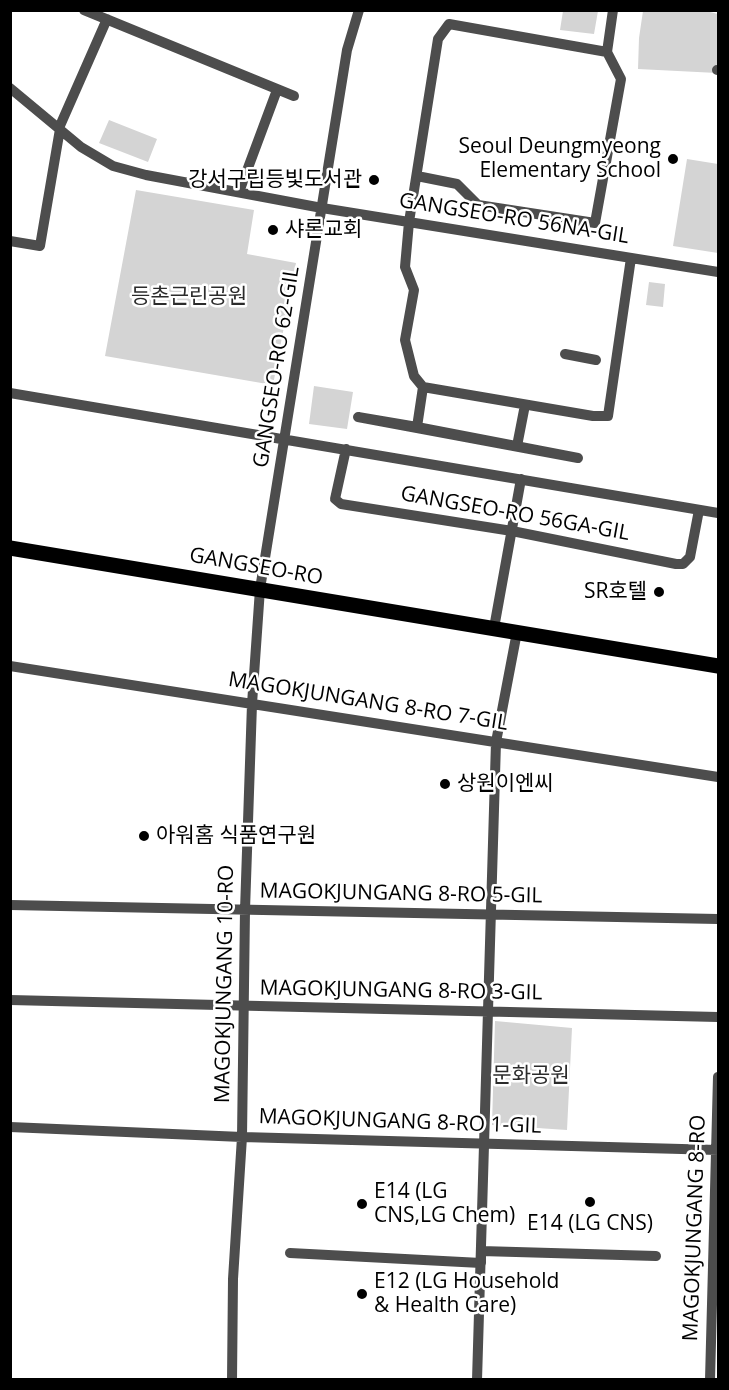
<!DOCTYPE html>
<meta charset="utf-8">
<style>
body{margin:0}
#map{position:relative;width:729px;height:1390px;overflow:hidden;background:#fff;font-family:"Open Sans",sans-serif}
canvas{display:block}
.frame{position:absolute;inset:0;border:12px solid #000;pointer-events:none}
</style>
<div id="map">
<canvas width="729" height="1390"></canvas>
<div class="frame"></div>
</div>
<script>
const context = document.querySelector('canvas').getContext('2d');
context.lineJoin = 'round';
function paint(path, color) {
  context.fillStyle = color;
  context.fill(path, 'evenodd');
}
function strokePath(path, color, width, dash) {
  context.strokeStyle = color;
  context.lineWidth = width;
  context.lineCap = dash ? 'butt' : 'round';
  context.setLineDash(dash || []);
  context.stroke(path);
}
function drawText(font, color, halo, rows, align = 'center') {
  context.font = font + ' "Open Sans","Noto Sans KR",sans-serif';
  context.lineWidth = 5;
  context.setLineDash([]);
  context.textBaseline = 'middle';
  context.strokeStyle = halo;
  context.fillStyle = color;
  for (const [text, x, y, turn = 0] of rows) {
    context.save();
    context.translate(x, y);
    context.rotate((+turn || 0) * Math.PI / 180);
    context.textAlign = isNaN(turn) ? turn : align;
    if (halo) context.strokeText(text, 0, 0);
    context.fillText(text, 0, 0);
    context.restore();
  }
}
const green = new Path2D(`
 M702 10 718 14 717 73 638 69 639 38 643 11Z
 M563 11H598L594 34 560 30Z
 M109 120 157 139 148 162 99 143Z
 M687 159 718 164V253L673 246Z
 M136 190 254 210 247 254 296 263 273 385 105 356Z
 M649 282 665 284 663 307 646 305Z
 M314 386 353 392 347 429 309 424Z
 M495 1021 572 1028 567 1130 492 1125Z`);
const minor = new Path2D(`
 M84 10 294 96
 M607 52 613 10
 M717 70H718
 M10 88 81 147 113 166 146 175 322 208 718 272
 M59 128 107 19
 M417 176 457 184 478 205 595 223 621 79 607 52 449 24 438 39 409 222 405 267 414 290 405 340 414 376 423 387 593 416H608L631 258
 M239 192 277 90
 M10 241 40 246 60 129
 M565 354 596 360
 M10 393 718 513
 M417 427 578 458 358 417 417 427 423 387
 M517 446 525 405
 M346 449 335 499 341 504 512 531 676 564H683L690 557 699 510
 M494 628 521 479
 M10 666 718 777
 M10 905 718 919
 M10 1000 718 1017
 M10 1127 242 1137 718 1150
 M290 1253 481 1263V1251L656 1256
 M232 1380 233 1279 242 1137 245 910 252 704 260 589 347 50 359 10
 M477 1380 496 742 517 632
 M710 1380 718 1077`);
const major = new Path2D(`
 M10 548 718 666`);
const markers = [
 [673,159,6,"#000"],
 [374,180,6,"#000"],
 [273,230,6,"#000"],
 [659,592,6,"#000"],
 [445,784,6,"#000"],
 [144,836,6,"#000"],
 [590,1202,6,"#000"],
 [362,1204,6,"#000"],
 [362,1294,6,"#000"]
];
const poiNames = [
 ["Seoul Deungmyeong",661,147,"right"],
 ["Elementary School",661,171,"right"],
 ["강서구립등빛도서관",362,180,"right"],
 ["샤론교회",285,230],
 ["SR호텔",647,592,"right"],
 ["상원이엔씨",457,784],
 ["아워홈 식품연구원",156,836],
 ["E14 (LG",374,1192],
 ["CNS,LG Chem)",374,1216],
 ["E14 (LG CNS)",590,1224,"center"],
 ["E12 (LG Household",374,1282],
 ["& Health Care)",374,1306]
];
const streetNames = [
 ["GANGSEO-RO 56NA-GIL",514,219,9],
 ["GANGSEO-RO 62-GIL",277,367,-81],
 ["GANGSEO-RO 56GA-GIL",515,514,10],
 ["GANGSEO-RO",256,567,10],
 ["MAGOKJUNGANG 8-RO 7-GIL",368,702,9],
 ["MAGOKJUNGANG 8-RO 5-GIL",401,894,1],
 ["MAGOKJUNGANG 10-RO",225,984,-89],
 ["MAGOKJUNGANG 8-RO 3-GIL",401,991,1],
 ["MAGOKJUNGANG 8-RO 1-GIL",400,1122,2],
 ["MAGOKJUNGANG 8-RO",695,1228,-88]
];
const parkNames = [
 ["등촌근린공원",189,297],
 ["문화공원",531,1076]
];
paint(green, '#d4d4d4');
strokePath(minor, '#4d4d4d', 10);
strokePath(major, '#000', 15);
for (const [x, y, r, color] of markers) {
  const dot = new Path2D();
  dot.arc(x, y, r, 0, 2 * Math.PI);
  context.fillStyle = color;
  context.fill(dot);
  strokePath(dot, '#fff', 2);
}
drawText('21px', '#000', '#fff', poiNames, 'left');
drawText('21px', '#000', '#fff', streetNames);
drawText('21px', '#2b2b2b', '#fff', parkNames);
</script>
